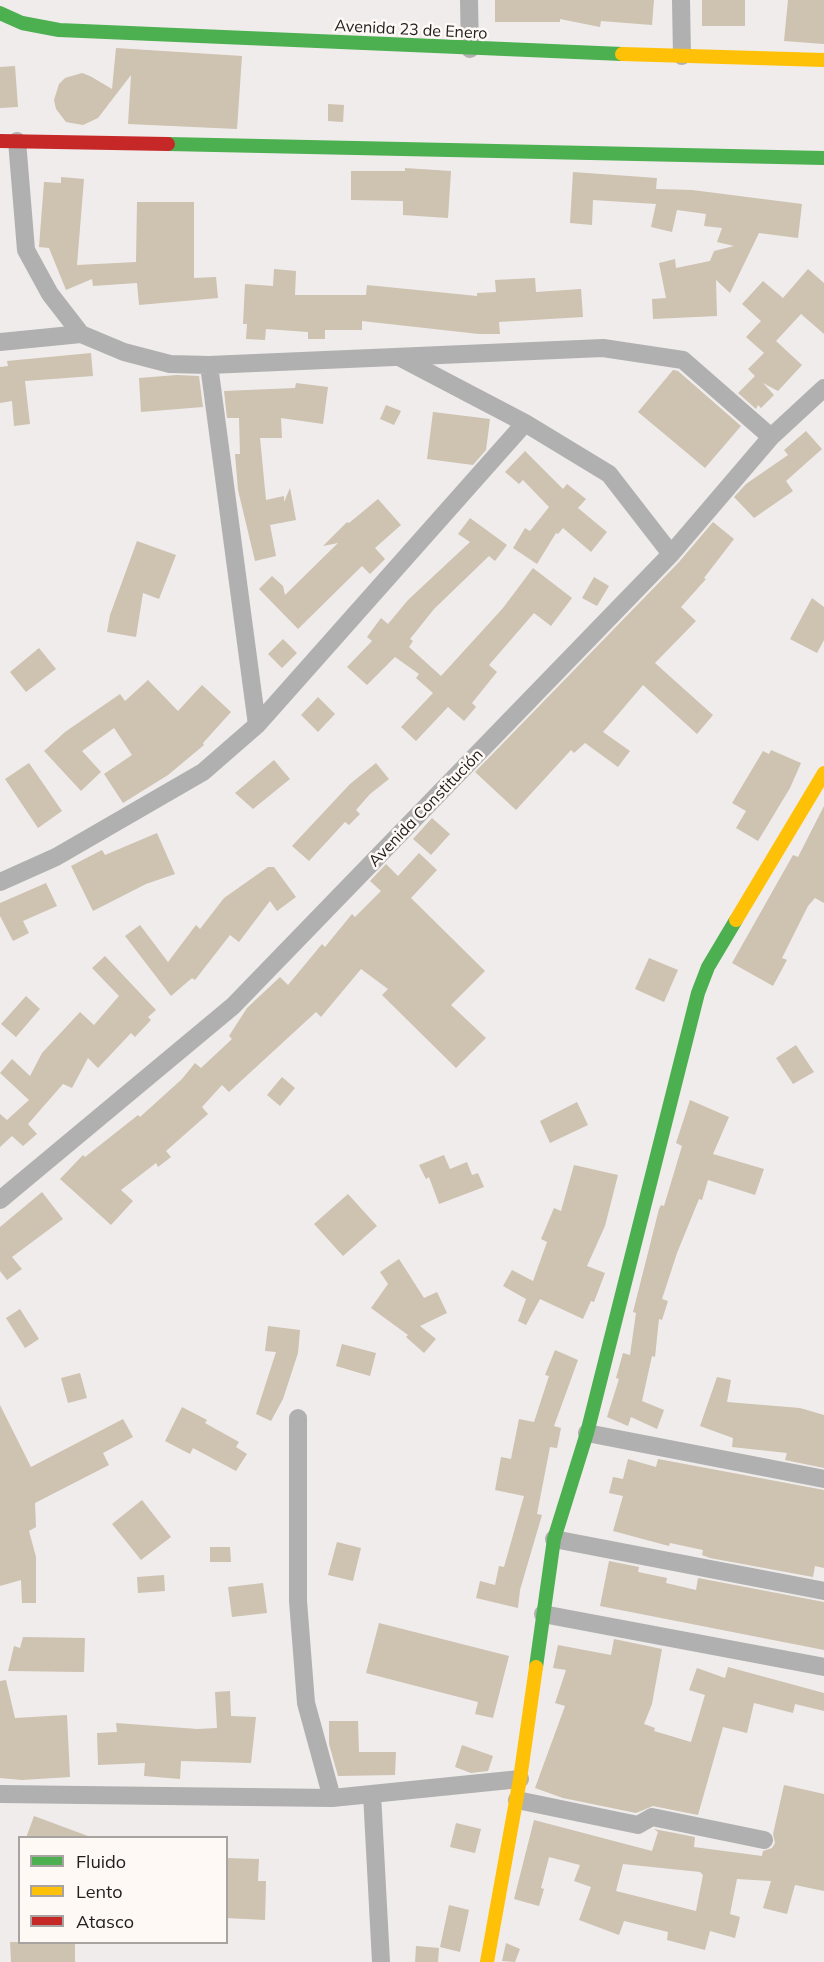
<!DOCTYPE html>
<meta charset="utf-8">
<style>
body{margin:0}
#map{position:relative;width:824px;height:1962px;overflow:hidden;background:#efeceb;font-family:Mulish,sans-serif}
canvas{display:block}
.legend{position:absolute;left:18px;top:1836px;width:210px;height:108px;box-sizing:border-box;background:#fff9f6;border:2px solid #a7a3a0;margin:0;padding:8px 10px;list-style:none;font-size:18px;color:#232120}
.legend li{display:flex;align-items:center;gap:12px;height:30px}
.legend b{width:30px;border:2px solid #a7a3a0}
</style>
<div id="map">
<canvas width="824" height="1962"></canvas>
<ul class="legend">
<li><b style="height:8px;background:#4caf50"></b>Fluido</li>
<li><b style="height:8px;background:#ffc107"></b>Lento</li>
<li><b style="height:8px;background:#c62828"></b>Atasco</li>
</ul>
</div>
<script>
const g = document.querySelector('canvas').getContext('2d');
g.lineJoin = 'round';
function fillPath(path, color) { g.fillStyle = color; g.fill(path, 'evenodd'); }
const toPath = rows => new Path2D(rows.map(r => 'M' + r).join(''));
function trace(path, color, width, dash) { g.strokeStyle = color; g.lineWidth = width; g.lineCap = dash ? 'butt' : 'round'; g.setLineDash(dash || []); g.stroke(path); }
function drawText(font, color, halo, rows, align = 'center') {
  g.font = font + ' Mulish,sans-serif'; g.lineWidth = 5; g.setLineDash([]); g.textBaseline = 'middle'; g.strokeStyle = halo; g.fillStyle = color; for (const [text, x, y, turn = 0] of rows) {
    g.save(); g.translate(x, y); g.rotate((+turn || 0) * Math.PI / 180); g.textAlign = isNaN(turn) ? turn : align; if (halo) g.strokeText(text, 0, 0); g.fillText(text, 0, 0); g.restore();
  }
}
const building = toPath([
 [495,0,654,0,652,25,601,21,600,27,560,19,560,22,495,22],
 [702,0,745,0,745,26,702,26],
 [788,0,824,0,824,44,784,41],
 [116,48,242,56,237,129,128,124,131,75,98,118,83,125,66,122,56,109,54,100,59,84,65,78,82,73,90,76,112,89],
 [15,66,18,107,0,108,0,67],
 [328,104,344,105,343,122,328,121],
 [405,168,451,171,448,218,403,215,403,201,351,200,351,171,405,171],
 [573,172,657,178,656,189,692,190,802,204,798,238,759,233,730,293,716,280,717,316,653,319,652,299,666,298,659,263,675,259,676,268,710,261,714,251,734,246,717,242,722,228,704,226,706,214,677,210,672,232,651,227,656,204,593,200,592,225,570,223],
 [61,177,84,179,77,265,136,262,137,202,194,202,194,278,216,277,218,298,139,305,137,283,93,286,92,279,66,290,49,248,39,247,44,182,61,183],
 [274,269,296,271,295,295,366,295,367,285,477,296,477,293,496,292,495,280,535,278,536,292,581,289,583,317,499,322,500,334,479,334,362,321,362,330,325,330,325,339,308,339,308,332,266,329,265,340,246,339,247,324,243,324,245,284,273,286],
 [808,269,824,283,824,334,801,314,776,341,802,365,778,391,763,383,774,395,761,408,758,405,756,409,738,393,755,376,748,369,764,353,746,337,761,321,742,304,763,281,783,298],
 [91,353,93,376,25,381,30,424,14,426,12,401,0,403,0,367,8,366,7,361],
 [673,370,678,371,741,426,705,468,638,412],
 [177,375,199,376,203,407,141,412,139,378],
 [296,383,328,387,323,424,281,418,282,438,260,438,266,500,284,496,284,502,290,488,296,520,270,525,276,556,255,561,238,490,235,454,240,454,239,418,227,418,224,391,295,388],
 [386,405,401,411,394,425,380,419],
 [433,412,490,419,486,450,473,465,427,459],
 [806,431,822,449,786,481,793,491,754,518,734,497,746,484,788,455,784,450],
 [525,451,563,489,567,484,586,499,578,508,607,532,591,552,563,528,558,534,556,533,537,564,513,548,525,528,530,531,549,507,523,480,519,484,505,472],
 [378,499,401,525,375,548,385,559,370,574,362,566,298,629,259,589,272,576,283,586,285,595,338,543,323,546,347,522,349,523],
 [470,518,507,545,495,561,489,556,434,609,410,639,413,641,409,647,441,676,503,608,533,568,572,598,551,626,534,613,489,665,497,672,472,703,476,707,464,721,448,707,416,741,401,727,433,693,416,678,419,674,395,657,367,685,347,667,372,641,367,637,381,618,388,624,408,600,470,542,458,534],
 [713,522,734,539,704,578,706,579,681,607,696,621,655,663,713,715,697,734,643,685,603,732,630,751,618,767,585,743,574,753,571,750,516,810,475,772,679,562],
 [137,541,176,555,159,599,143,593,136,637,107,632,110,615],
 [594,577,609,586,597,606,582,598],
 [812,598,824,607,824,640,817,653,790,639],
 [283,639,297,653,282,668,268,654],
 [39,648,56,669,26,692,10,672],
 [148,680,178,711,202,685,231,712,203,743,204,745,168,775,123,803,104,774,132,755,114,728,82,751,101,772,81,791,44,751,65,732,120,694,125,701],
 [318,697,335,714,318,732,301,715],
 [771,750,801,763,790,788,758,841,736,828,746,811,732,803,763,751,769,754],
 [274,760,290,779,253,809,235,793],
 [29,763,62,811,38,828,5,779],
 [376,763,389,779,370,794,356,810,360,814,349,825,345,822,309,861,292,846,350,784],
 [824,806,824,903,815,898,808,906,782,958,787,960,773,986,732,963,793,855,798,857],
 [432,818,450,834,431,855,413,839],
 [157,833,175,874,146,884,93,911,71,866,102,850,105,855],
 [419,853,437,870,411,898,485,971,451,1005,486,1038,456,1068,382,995,388,989,361,969,321,1017,316,1012,229,1092,222,1085,202,1107,208,1114,166,1151,171,1157,158,1167,156,1163,121,1190,133,1201,111,1225,60,1179,83,1155,85,1157,138,1115,140,1117,182,1079,195,1063,201,1068,232,1039,229,1036,247,1008,280,977,288,985,322,944,325,947,352,914,355,917,381,891,370,881,386,864,398,876],
 [268,867,274,867,296,897,277,911,270,901,239,942,230,935,195,980,192,978,171,996,125,936,140,925,168,962,196,925,200,929,224,898],
 [46,883,57,906,23,921,29,933,13,941,0,916,0,903],
 [105,956,156,1010,148,1017,151,1020,135,1037,131,1033,98,1068,88,1058,72,1088,63,1084,28,1124,37,1134,23,1146,12,1136,0,1147,0,1114,7,1120,29,1100,0,1073,12,1059,30,1076,42,1053,80,1012,94,1025,119,996,92,968],
 [649,958,678,970,664,1002,635,989],
 [26,996,40,1009,16,1037,1,1024],
 [796,1045,814,1072,793,1084,776,1058],
 [282,1077,295,1088,280,1106,267,1095],
 [690,1100,729,1117,713,1154,764,1169,755,1195,708,1180,702,1200,699,1199,677,1253,662,1299,668,1301,662,1320,659,1319,655,1357,652,1356,642,1401,664,1410,657,1429,631,1417,628,1426,607,1417,619,1379,616,1378,623,1353,630,1355,636,1313,633,1312,659,1209,661,1205,664,1206,682,1146,676,1143],
 [577,1102,588,1125,550,1143,540,1121],
 [444,1155,450,1169,467,1162,472,1175,478,1173,484,1187,439,1204,429,1177,426,1179,419,1165],
 [574,1165,618,1175,605,1226,587,1266,605,1273,594,1302,591,1301,583,1319,540,1299,526,1325,518,1321,526,1299,503,1286,512,1270,533,1281,547,1242,541,1239,554,1208,561,1211],
 [42,1192,63,1219,12,1257,22,1269,7,1280,0,1271,0,1227],
 [348,1194,377,1226,343,1256,314,1224],
 [399,1259,424,1298,437,1292,447,1313,420,1326,436,1339,424,1353,406,1337,408,1335,371,1308,388,1284,380,1272],
 [20,1309,39,1339,25,1348,6,1318],
 [268,1326,300,1330,298,1353,283,1399,271,1421,256,1414,276,1352,265,1351],
 [342,1344,376,1353,370,1376,336,1366],
 [555,1350,578,1360,554,1426,561,1428,557,1448,550,1447,537,1514,542,1515,520,1590,518,1608,476,1598,480,1581,495,1585,499,1566,504,1567,524,1496,495,1490,501,1457,511,1459,519,1419,534,1422,549,1376,545,1375],
 [80,1373,87,1398,68,1403,61,1378],
 [717,1377,731,1380,727,1402,800,1408,824,1415,824,1468,785,1460,787,1453,732,1447,733,1438,700,1426],
 [0,1405,31,1467,123,1419,133,1437,103,1453,109,1465,35,1503,36,1527,29,1531,36,1557,36,1603,22,1603,21,1580,0,1586],
 [182,1407,207,1420,205,1423,239,1442,236,1447,247,1454,236,1471,193,1448,190,1454,165,1441],
 [628,1459,656,1467,658,1459,824,1490,824,1568,815,1566,813,1577,710,1558,702,1555,703,1550,670,1543,669,1546,613,1531,623,1496,609,1493,613,1477,623,1479],
 [142,1500,171,1537,141,1560,112,1524],
 [337,1542,361,1548,353,1581,328,1575],
 [210,1547,230,1547,231,1562,210,1562],
 [609,1561,639,1567,638,1572,667,1578,666,1583,696,1590,698,1578,824,1602,824,1650,600,1606],
 [164,1575,165,1591,138,1593,137,1577],
 [263,1583,267,1613,232,1617,228,1587],
 [379,1623,509,1656,493,1718,475,1714,478,1702,366,1673],
 [23,1637,85,1638,84,1672,8,1671,14,1646,20,1648],
 [614,1639,662,1649,652,1704,644,1724,655,1728,654,1731,691,1742,705,1695,689,1690,697,1668,725,1678,728,1667,824,1693,824,1711,795,1704,793,1713,754,1703,747,1733,723,1727,698,1815,653,1806,636,1813,563,1798,535,1788,565,1706,555,1703,566,1670,553,1668,558,1645,611,1655],
 [6,1680,15,1718,67,1715,70,1777,22,1780,0,1778,0,1681],
 [230,1691,231,1716,256,1717,251,1763,181,1761,180,1779,144,1776,145,1763,98,1765,97,1733,117,1732,116,1723,197,1729,217,1728,215,1692],
 [329,1721,358,1721,359,1752,396,1752,395,1775,338,1776,329,1744],
 [462,1745,493,1756,488,1771,471,1773,455,1767],
 [784,1785,824,1794,824,1891,795,1885,787,1914,763,1908,771,1881,737,1879,730,1914,740,1917,735,1938,710,1931,705,1950,667,1940,668,1932,624,1921,619,1935,579,1920,591,1887,574,1881,580,1865,549,1857,541,1888,544,1889,539,1906,514,1899,534,1820,652,1851,658,1832,654,1829,695,1837,694,1847,762,1856,763,1851,772,1848,775,1843,773,1834],
 [623,1864,700,1872,703,1875,696,1911,616,1891],
 [34,1816,88,1836,88,1838,26,1838],
 [456,1823,481,1829,475,1853,450,1847],
 [226,1858,259,1859,258,1881,266,1881,265,1920,226,1918],
 [449,1905,469,1910,460,1952,440,1947],
 [10,1942,75,1942,75,1962,11,1962],
 [506,1943,520,1949,515,1962,502,1961],
 [416,1946,439,1948,438,1962,415,1962]
]);
const street = toPath([
 [469,0,470,49],
 [681,0,682,56],
 [17,141,26,250,50,294,81,334,124,352,170,364,209,365,603,348,683,360,771,437],
 [0,342,81,334],
 [401,358,525,423,609,474,671,554],
 [209,365,257,725],
 [0,882,56,857,203,772,257,725,525,423],
 [0,1200,233,1006,671,554,771,437,824,388],
 [298,1418,298,1601,306,1703,332,1798],
 [587,1433,824,1479],
 [554,1539,824,1591],
 [543,1614,824,1667],
 [0,1794,332,1798,520,1779],
 [372,1794,381,1962],
 [517,1800,638,1825,652,1817,764,1840]
]);
const fast = toPath([
 [0,13,22,23,59,30,622,54],
 [168,144,824,158],
 [536,1667,554,1539,587,1433,698,993,708,967,736,920]
]);
const slow = toPath([
 [622,54,824,60],
 [736,920,824,773],
 [487,1962,520,1779,536,1667]
]);
const jam = toPath([
 [0,141,168,144]
]);
const streetNames = [
 ["Avenida 23 de Enero",411,30,3],
 ["Avenida Constitución",426,808,-46]
];
fillPath(building, '#cec2b0');
trace(street, '#b0b0b0', 18);
trace(fast, '#4caf50', 14);
trace(slow, '#ffc107', 14);
trace(jam, '#c62828', 14);
drawText('16px', '#232120', '#fff9f6', streetNames);
</script>
